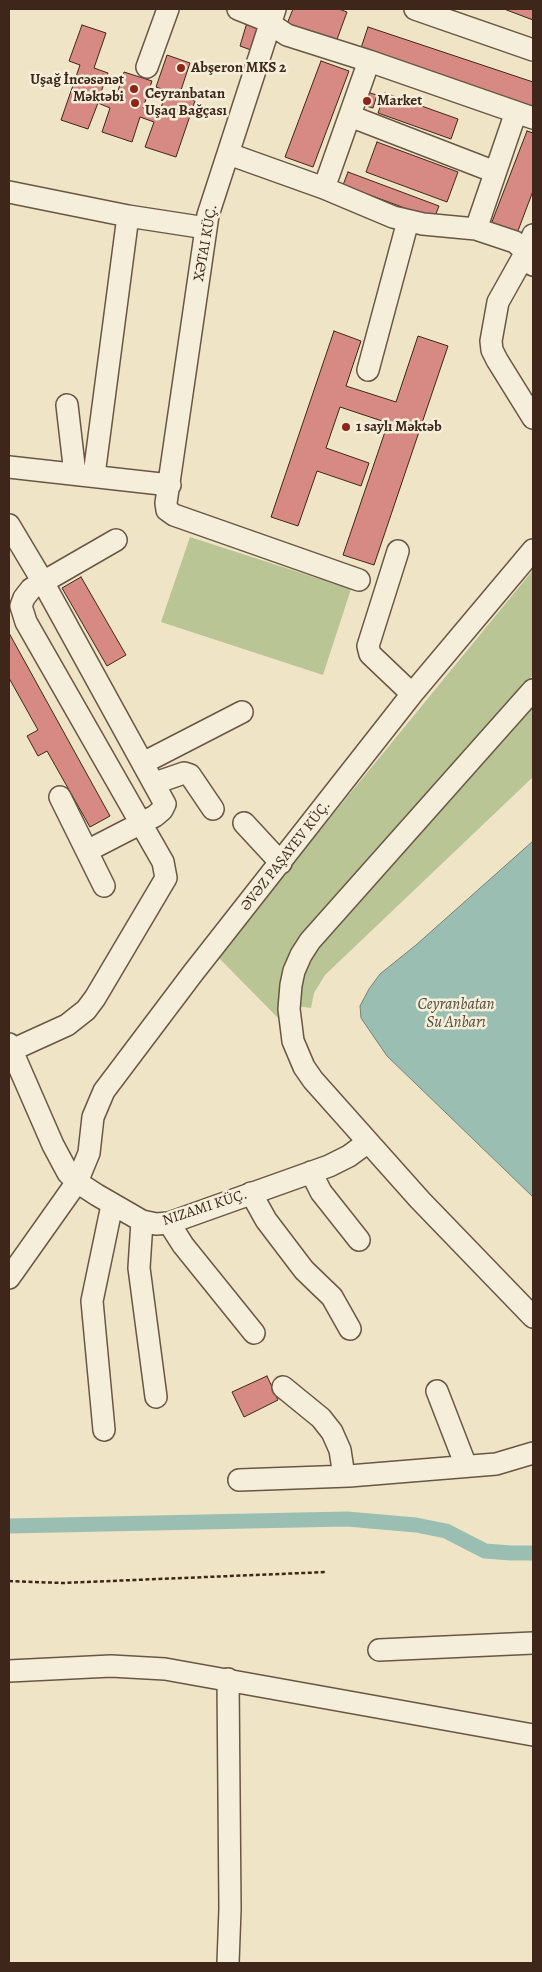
<!DOCTYPE html>
<meta charset="utf-8">
<style>
body{margin:0}
#map{position:relative;width:542px;height:1972px;overflow:hidden;background:#efe5c6;font-family:Alegreya,serif}
canvas{display:block}
.frame{position:absolute;inset:0;border:10px solid #3e261a;pointer-events:none}
</style>
<div id="map">
<canvas width="542" height="1972"></canvas>
<div class="frame"></div>
</div>
<script>
const g = document.querySelector('canvas').getContext('2d');
g.lineJoin = 'round';
function fillPath(path, color) { g.fillStyle = color; g.fill(path, 'evenodd'); }
const toPath = rows => new Path2D(rows.map(r => 'M' + r).join(''));
function trace(path, color, width, dash) { g.strokeStyle = color; g.lineWidth = width; g.lineCap = dash ? 'butt' : 'round'; g.setLineDash(dash || []); g.stroke(path); }
function drawText(font, color, halo, rows, align = 'center') {
  g.font = font + ' Alegreya,serif'; g.lineWidth = 5; g.setLineDash([]); g.textBaseline = 'middle'; g.strokeStyle = halo; g.fillStyle = color; for (const [text, x, y, turn = 0] of rows) {
    g.save(); g.translate(x, y); g.rotate((+turn || 0) * Math.PI / 180); g.textAlign = isNaN(turn) ? turn : align; if (halo) g.strokeText(text, 0, 0); g.fillText(text, 0, 0); g.restore();
  }
}
const green = toPath([
 [190,537,351,589,323,675,161,622],
 [533,570,533,675,396,829,281,989,279,1019,217,956],
 [533,703,533,777,325,975,314,993,311,1008,297,1006,307,965,316,946]
]);
const water = toPath([
 [533,841,533,1197,387,1056,361,1018,360,1006,369,989,380,974,416,945,533,841]
]);
const canal = toPath([
 [9,1526,347,1519,416,1525,446,1531,485,1551,511,1553,533,1553]
]);
const building = toPath([
 [293,9,339,9,347,12,336,42,287,24,293,9],
 [504,9,533,9,533,20,504,9],
 [248,19,261,24,251,50,240,46,248,19],
 [82,25,106,33,94,68,108,73,101,92,116,97,124,72,152,81,143,108,159,113,167,91,156,87,167,55,190,63,179,96,195,101,176,157,145,147,154,122,140,117,132,142,102,132,110,108,98,103,88,129,61,120,80,65,69,61,82,25],
 [368,27,533,82,533,109,359,54,368,27],
 [321,61,349,71,313,167,285,157,321,61],
 [363,91,377,95,373,108,359,104,363,91],
 [385,93,458,119,451,139,378,113,385,93],
 [527,131,533,133,533,191,516,236,490,227,527,131],
 [377,142,458,172,447,202,366,172,377,142],
 [348,172,439,206,434,219,343,185,348,172],
 [334,331,361,341,346,386,396,402,418,336,448,346,374,565,343,555,388,423,340,407,326,448,369,463,361,486,317,471,298,526,271,517,334,331],
 [81,577,126,655,107,666,62,588,81,577],
 [9,633,110,816,90,827,47,751,38,756,27,736,38,730,9,678,9,633],
 [267,1376,278,1400,244,1417,232,1392,267,1376]
]);
const path = toPath([
 [9,1581,62,1583,327,1572]
]);
const minor = toPath([
 [238,9,263,19,287,35,369,61,533,118],
 [275,9,208,215,166,503,167,510,174,515,359,580],
 [415,9,533,50],
 [147,67,168,9],
 [350,116,495,172],
 [229,154,324,188,393,217,423,224,476,229,515,242,526,252,533,265],
 [324,188,369,61],
 [9,192,128,216,206,228],
 [476,229,516,112],
 [533,235,526,252,498,302,491,341,492,350,497,360,533,418],
 [368,370,408,221],
 [67,405,75,474],
 [9,467,170,485],
 [94,475,128,216],
 [9,525,43,582,165,804,162,810,155,816,87,851],
 [398,551,368,646,370,654,412,694],
 [533,690,310,941,301,955,294,971,291,985,289,1009,293,1041,304,1067,313,1080,420,1200,533,1317],
 [143,763,242,712],
 [155,783,184,773,190,775,213,809],
 [60,797,104,886],
 [244,823,281,863],
 [9,1044,53,1145,68,1173,77,1182,97,1195,142,1221,156,1224,169,1223,329,1166,349,1156,368,1142],
 [12,1050,67,1025,86,1010,95,998,166,878,163,862,26,622,21,606,24,598,31,589,116,540],
 [311,1172,321,1192,359,1240],
 [251,1193,266,1220,304,1270,332,1297,350,1329],
 [142,1221,139,1268,156,1397],
 [169,1223,183,1245,254,1333],
 [9,1278,77,1182,89,1153,93,1117,104,1091,193,973,412,694,533,550],
 [283,1387,321,1418,332,1432,340,1450,344,1476],
 [437,1391,466,1466],
 [104,1430,92,1301,112,1205],
 [239,1480,349,1476,496,1464,533,1453],
 [379,1650,533,1643],
 [9,1671,111,1666,165,1669,533,1735],
 [228,1679,230,1909,228,1963]
]);
const markers = [
 [181,68,5,"#8f2418"],
 [134,89,5,"#8f2418"],
 [367,101,5,"#8f2418"],
 [135,103,5,"#8f2418"],
 [346,427,5,"#8f2418"]
];
const poiNames = [
 ["Abşeron MKS 2",191,68],
 ["Uşağ İncəsənət",124,80,"right"],
 ["Məktəbi",124,97,"right"],
 ["Ceyranbatan",145,94],
 ["Uşaq Bağçası",145,111],
 ["Market",377,101],
 ["1 saylı Məktəb",356,427]
];
const streetNames = [
 ["XƏTAI KÜÇ.",206,243,-80],
 ["ƏVƏZ PAŞAYEV KÜÇ.",286,856,-52],
 ["NIZAMI KÜÇ.",205,1208,-18]
];
const waterNames = [
 ["Ceyranbatan",456,1005],
 ["Su Anbarı",456,1023]
];
fillPath(green, '#b9c595');
fillPath(water, '#9abfb2');
trace(water, '#758275', 1);
trace(canal, '#9abfb2', 15);
fillPath(building, '#d78a84');
trace(building, '#3e261a', 1);
trace(minor, '#6a5645', 24);
trace(path, '#3e261a', 2.5, [4, 2.5]);
trace(minor, '#f5eeda', 21);
for (const [x, y, r, color] of markers) { const dot = new Path2D(); dot.arc(x, y, r, 0, 2 * Math.PI); g.fillStyle = color; g.fill(dot); trace(dot, '#f5eeda', 2); }
drawText('bold 15px', '#3e261a', '#f5eeda', poiNames, 'left');
drawText('15px', '#3e261a', '#f5eeda', streetNames);
drawText('italic 16px', '#554c40', '#f5eeda', waterNames);
</script>
